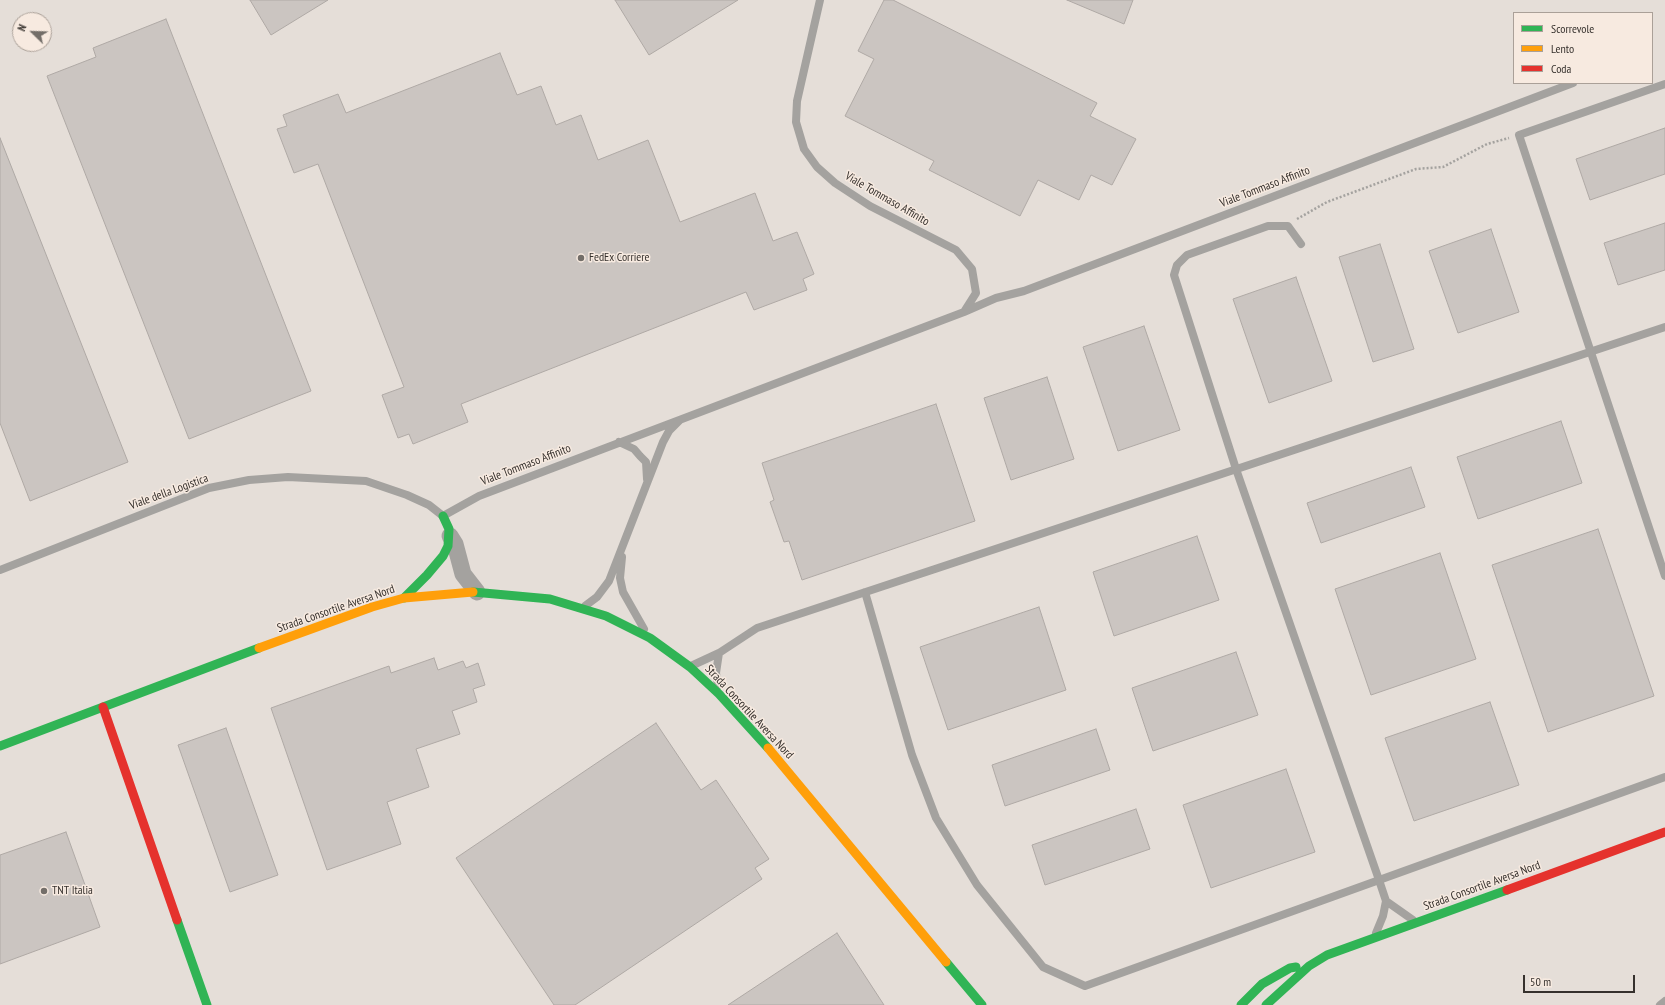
<!DOCTYPE html>
<style>
body{margin:0}
#map{position:relative;width:1665px;height:1005px;overflow:hidden;background:#e5ded8;font-family:"PT Sans Narrow",sans-serif}
canvas{display:block}
.legend{position:absolute;left:1513px;top:12px;width:140px;height:72px;box-sizing:border-box;background:#f7eae0;border:1px solid #aaa098;margin:0;padding:5px 7px;list-style:none;font-size:12px;color:#36312d}
.legend li{display:flex;align-items:center;gap:8px;height:20px}
.legend b{width:20px;border:1px solid #aaa098}
.north{position:absolute;left:12px;top:12px;width:40px;height:40px;box-sizing:border-box;background:#f7eae0;border:1px solid #aaa098;border-radius:50%;rotate:293deg;font-size:11px;font-weight:700;line-height:16px;text-align:center;color:#36312d}
.north::after{content:'';display:block;margin:auto;width:14px;height:18px;background:#736e69;clip-path:polygon(50% 0,100% 100%,50% 72%,0 100%)}
.scale{position:absolute;left:1523px;top:975px;width:112px;height:18px;box-sizing:border-box;border:2px solid #36312d;border-top:0;padding-left:5px;font-size:12px;line-height:14px;white-space:nowrap;color:#36312d;-webkit-text-stroke:3px #f7eae0;paint-order:stroke}
</style>
<div id="map">
<canvas width="1665" height="1005"></canvas>
<ul class="legend">
<li><b style="height:5px;background:#30b455"></b>Scorrevole</li>
<li><b style="height:5px;background:#ff9f0a"></b>Lento</li>
<li><b style="height:5px;background:#e5322d"></b>Coda</li>
</ul>
<div class="north">N</div>
<div class="scale">50 m</div>
</div>
<script>
const g = document.querySelector('canvas').getContext('2d');
g.lineJoin = 'round';
function fillPath(path, color) { g.fillStyle = color; g.fill(path, 'evenodd'); }
const toPath = rows => new Path2D(rows.map(r => 'M' + r).join(''));
function trace(path, color, width, dash) { g.strokeStyle = color; g.lineWidth = width; g.lineCap = dash ? 'butt' : 'round'; g.setLineDash(dash || []); g.stroke(path); }
function drawText(font, color, halo, rows, align = 'center') {
  g.font = font + ' "PT Sans Narrow",sans-serif'; g.lineWidth = 3; g.setLineDash([]); g.textBaseline = 'middle'; g.strokeStyle = halo; g.fillStyle = color; for (const [text, x, y, turn = 0] of rows) {
    g.save(); g.translate(x, y); g.rotate((+turn || 0) * Math.PI / 180); g.textAlign = isNaN(turn) ? turn : align; if (halo) g.strokeText(text, 0, 0); g.fillText(text, 0, 0); g.restore();
  }
}
const building = toPath([
 [250,0,328,0,271,35,250,0],
 [615,0,738,0,649,55,615,0],
 [884,0,893,0,1097,103,1090,116,1136,139,1112,185,1091,175,1079,200,1038,180,1020,216,929,170,934,161,845,116,874,59,858,51,884,0],
 [1067,0,1133,0,1124,24,1067,0],
 [166,19,311,391,189,439,47,76,96,57,93,48,166,19],
 [500,53,517,95,541,86,556,125,581,115,598,160,648,140,680,222,755,193,773,241,797,232,814,274,803,279,807,290,754,310,746,292,461,404,468,422,413,444,409,434,398,438,382,395,404,387,318,164,294,173,277,129,287,126,283,115,338,94,346,113,500,53],
 [1665,128,1665,174,1590,200,1576,159,1665,128],
 [0,138,128,462,30,501,0,423,0,138],
 [1665,223,1665,270,1618,285,1604,243,1665,223],
 [1491,229,1519,312,1458,333,1429,251,1491,229],
 [1380,244,1414,349,1373,362,1339,257,1380,244],
 [1296,277,1332,381,1269,403,1233,299,1296,277],
 [1144,326,1180,430,1118,451,1083,347,1144,326],
 [1047,377,1074,459,1011,480,984,398,1047,377],
 [936,404,975,521,802,580,789,541,784,542,770,502,774,500,762,463,936,404],
 [1561,421,1582,483,1478,519,1457,457,1561,421],
 [1411,467,1425,507,1321,543,1307,503,1411,467],
 [1598,529,1654,696,1548,732,1492,565,1598,529],
 [1197,536,1219,600,1114,636,1093,572,1197,536],
 [1440,553,1476,659,1371,695,1335,589,1440,553],
 [1039,607,1066,690,948,730,920,647,1039,607],
 [1236,652,1258,715,1153,751,1132,688,1236,652],
 [434,658,438,670,463,661,466,668,478,663,485,685,473,689,477,702,452,711,460,734,416,749,429,787,387,802,401,844,327,870,271,708,389,666,391,673,434,658],
 [1490,702,1519,785,1414,821,1385,738,1490,702],
 [656,723,701,790,716,780,769,859,755,868,762,879,575,1005,554,1005,456,858,656,723],
 [226,728,278,875,230,892,178,745,226,728],
 [1096,729,1110,770,1005,806,992,765,1096,729],
 [1286,769,1315,852,1211,888,1183,805,1286,769],
 [1136,809,1150,849,1045,885,1032,845,1136,809],
 [66,832,100,927,0,964,0,855,66,832],
 [837,933,884,1005,728,1005,837,933]
]);
const path = toPath([
 [1297,219,1327,202,1416,169,1443,167,1487,144,1509,138]
]);
const lane = toPath([
 [1665,84,1519,135,1665,576],
 [1301,244,1288,226,1268,226,1187,255,1177,265,1174,275,1236,469,1379,880,1386,901,1383,916,1376,933],
 [964,312,996,298,1024,291,1573,83],
 [619,442,634,449,640,456,646,462,647,479],
 [622,557,620,578,623,592,644,629],
 [0,570,209,488,249,480,288,477,366,481,407,495,429,505,443,516,479,496,964,312,976,293,972,269,956,250,870,206,835,183,817,167,804,149,796,122,797,101,820,0],
 [865,592,912,755,936,818,977,885,1043,967,1085,986,1665,777],
 [585,606,597,597,609,581,663,442,669,431,680,420],
 [691,666,719,653,757,628,1665,327],
 [718,686,716,673,719,653],
 [1386,901,1413,920],
 [1660,1005,1665,1001]
]);
const street = toPath([
 [450,536,455,544,463,574,477,592]
]);
const fast = toPath([
 [473,592,550,599,606,616,650,638,690,667,719,694,768,748],
 [404,598,427,575,443,556,448,546,449,529,443,516],
 [0,746,259,648],
 [177,920,207,1005],
 [946,962,982,1005],
 [1241,1005,1262,984,1290,968,1296,967],
 [1266,1005,1309,966,1327,955,1507,890]
]);
const slow = toPath([
 [259,648,372,607,404,598,473,592],
 [768,748,946,962]
]);
const jam = toPath([
 [103,707,177,920],
 [1507,890,1665,832]
]);
const markers = [
 [581,258,4,"#736e69"],
 [44,891,4,"#736e69"]
];
const streetNames = [
 ["Viale Tommaso Affinito",1265,187,-21],
 ["Viale Tommaso Affinito",887,199,30],
 ["Viale Tommaso Affinito",526,465,-21],
 ["Viale della Logistica",169,492,-20],
 ["Strada Consortile Aversa Nord",336,609,-19],
 ["Strada Consortile Aversa Nord",749,712,47],
 ["Strada Consortile Aversa Nord",1482,886,-20]
];
const poiNames = [
 ["FedEx Corriere",589,258],
 ["TNT Italia",52,891]
];
fillPath(building, '#cbc5c1');
trace(building, '#afa9a5', 1);
trace(path, '#a4a29f', 2.5, [2, 2]);
trace(lane, '#a4a29f', 8);
trace(street, '#a4a29f', 17);
trace(fast, '#30b455', 9);
trace(slow, '#ff9f0a', 9);
trace(jam, '#e5322d', 9);
for (const [x, y, r, color] of markers) { const dot = new Path2D(); dot.arc(x, y, r, 0, 2 * Math.PI); g.fillStyle = color; g.fill(dot); trace(dot, '#f7eae0', 1.5); }
drawText('12px', '#36312d', '#f7eae0', streetNames);
drawText('12px', '#36312d', '#f7eae0', poiNames, 'left');
</script>
